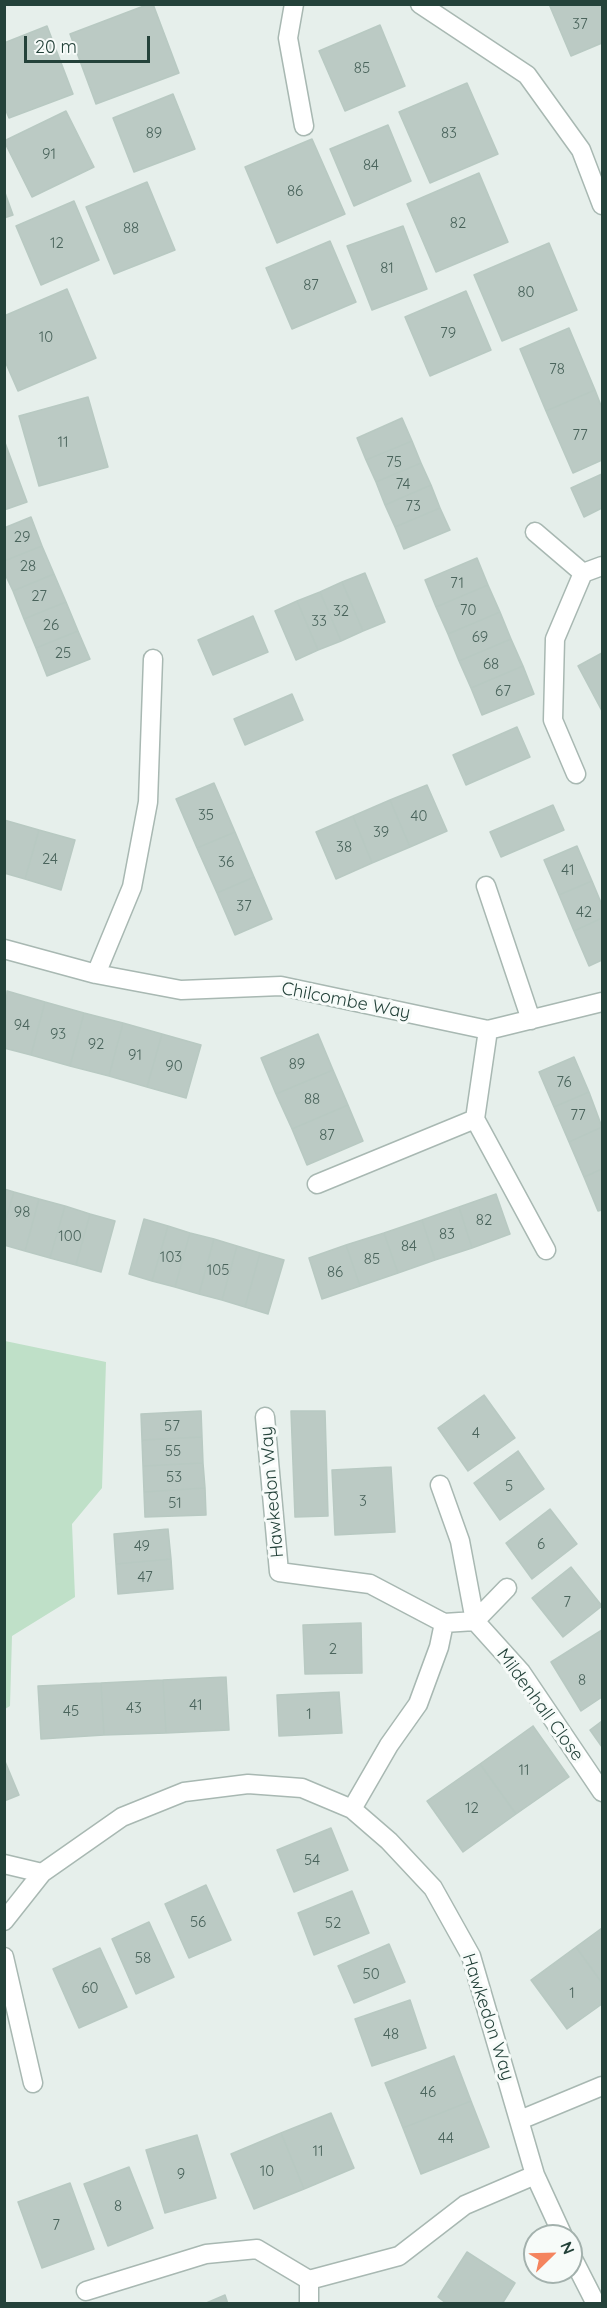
<!DOCTYPE html>
<style>
body{margin:0}
#map{position:relative;width:607px;height:2308px;overflow:hidden;background:#e6efeb;font-family:Quicksand,sans-serif}
canvas{display:block}
.frame{position:absolute;inset:0;border:6px solid #24423a;pointer-events:none}
.north{position:absolute;left:523px;top:2224px;width:60px;height:60px;box-sizing:border-box;background:#f7fbf9;border:2px solid #a3b1ad;border-radius:50%;rotate:67deg;font-size:16px;font-weight:700;line-height:24px;text-align:center;color:#24423a}
.north::after{content:'';display:block;margin:auto;width:21px;height:27px;background:#f4845f;clip-path:polygon(50% 0,100% 100%,50% 72%,0 100%)}
.scale{position:absolute;left:24px;top:36px;width:126px;height:27px;box-sizing:border-box;border:3px solid #24423a;border-top:0;padding-left:8px;font-size:18px;line-height:21px;white-space:nowrap;color:#24423a;-webkit-text-stroke:4px #f7fbf9;paint-order:stroke}
</style>
<div id="map">
<canvas width="607" height="2308"></canvas>
<div class="frame"></div>
<div class="north">N</div>
<div class="scale">20 m</div>
</div>
<script>
const g = document.querySelector('canvas').getContext('2d');
g.lineJoin = 'round';
function fillPath(path, color) { g.fillStyle = color; g.fill(path, 'evenodd'); }
const toPath = rows => new Path2D(rows.map(r => 'M' + r).join(''));
function trace(path, color, width, dash) { g.strokeStyle = color; g.lineWidth = width; g.lineCap = dash ? 'butt' : 'round'; g.setLineDash(dash || []); g.stroke(path); }
function drawText(font, color, halo, rows, align = 'center') {
  g.font = font + ' Quicksand,sans-serif'; g.lineWidth = 6; g.setLineDash([]); g.textBaseline = 'middle'; g.strokeStyle = halo; g.fillStyle = color; for (const [text, x, y, turn = 0] of rows) {
    g.save(); g.translate(x, y); g.rotate((+turn || 0) * Math.PI / 180); g.textAlign = isNaN(turn) ? turn : align; if (halo) g.strokeText(text, 0, 0); g.fillText(text, 0, 0); g.restore();
  }
}
const green = toPath([
 [5,1341,106,1362,102,1488,72,1524,75,1597,12,1636,10,1706,5,1709]
]);
const building = toPath([
 [149,4,153,4,179,73,96,104,70,34,149,4],
 [549,4,602,4,602,43,571,56,549,4],
 [380,25,405,86,345,111,319,51,380,25],
 [47,26,73,94,9,118,4,106,4,43,47,26],
 [467,83,498,154,430,183,399,112,467,83],
 [173,94,195,149,134,172,113,118,173,94],
 [66,111,94,167,32,197,4,141,66,111],
 [388,125,411,181,354,206,330,149,388,125],
 [312,139,345,214,277,243,245,167,312,139],
 [479,173,508,242,436,272,407,204,479,173],
 [147,182,175,250,114,274,86,207,147,182],
 [4,190,13,215,4,218,4,190],
 [74,201,99,260,41,285,16,226,74,201],
 [403,226,427,289,372,310,347,246,403,226],
 [330,241,356,302,292,329,266,268,330,241],
 [549,243,577,310,502,341,474,275,549,243],
 [67,289,96,358,18,391,4,359,4,316,67,289],
 [466,291,491,350,430,376,405,317,466,291],
 [569,328,595,390,546,411,520,349,569,328],
 [595,390,602,408,602,460,573,473,546,411,595,390],
 [88,397,108,467,39,486,19,416,88,397],
 [402,418,412,441,366,460,357,438,402,418],
 [4,440,27,502,4,510,4,440],
 [412,441,421,463,376,482,366,460,412,441],
 [421,463,431,485,385,505,376,482,421,463],
 [602,474,602,508,584,517,571,488,602,474],
 [431,485,440,508,395,527,385,505,431,485],
 [440,508,450,530,404,549,395,527,440,508],
 [31,517,42,546,4,561,4,528,31,517],
 [42,546,54,574,13,591,4,572,4,561,42,546],
 [477,558,488,585,436,607,425,580,477,558],
 [365,573,385,622,363,631,342,582,365,573],
 [54,574,66,602,24,619,13,591,54,574],
 [342,582,363,631,341,641,320,592,342,582],
 [488,585,500,612,448,634,436,607,488,585],
 [320,592,341,641,318,650,297,601,320,592],
 [297,601,318,650,296,660,275,611,297,601],
 [66,602,78,631,36,648,24,619,66,602],
 [500,612,511,639,459,661,448,634,500,612],
 [253,616,268,652,213,675,198,640,253,616],
 [78,631,90,659,47,676,36,648,78,631],
 [511,639,523,666,471,688,459,661,511,639],
 [602,653,602,711,578,666,602,653],
 [523,666,534,694,482,715,471,688,523,666],
 [292,694,303,720,245,745,234,719,292,694],
 [517,727,530,757,466,785,453,755,517,727],
 [214,783,235,832,197,848,176,799,214,783],
 [427,785,447,831,410,847,390,800,427,785],
 [390,800,410,847,372,863,353,816,390,800],
 [553,805,564,830,501,857,490,832,553,805],
 [353,816,372,863,336,879,316,832,353,816],
 [4,820,39,830,25,879,4,873,4,820],
 [39,830,75,840,61,890,25,879,39,830],
 [235,832,254,877,217,893,197,848,235,832],
 [577,846,592,881,559,895,544,860,577,846],
 [254,877,272,919,235,935,217,893,254,877],
 [592,881,602,905,602,918,574,931,559,895,592,881],
 [602,918,602,960,589,966,574,931,602,918],
 [7,991,45,1002,31,1055,4,1048,7,991],
 [45,1002,84,1013,70,1066,31,1055,45,1002],
 [84,1013,123,1023,109,1076,70,1066,84,1013],
 [123,1023,162,1034,147,1087,109,1076,123,1023],
 [162,1034,201,1045,186,1098,147,1087,162,1034],
 [318,1034,333,1070,276,1094,261,1058,318,1034],
 [574,1057,589,1092,554,1107,539,1072,574,1057],
 [333,1070,348,1105,292,1129,276,1094,333,1070],
 [589,1092,602,1127,569,1142,554,1107,589,1092],
 [348,1105,363,1141,307,1165,292,1129,348,1105],
 [602,1127,602,1169,584,1177,569,1142,602,1127],
 [602,1169,602,1210,598,1211,584,1177,602,1169],
 [4,1189,14,1192,4,1225,4,1189],
 [14,1192,39,1199,25,1251,4,1245,4,1225,14,1192],
 [496,1194,510,1234,472,1248,459,1207,496,1194],
 [39,1199,65,1206,50,1258,25,1251,39,1199],
 [65,1206,90,1214,76,1265,50,1258,65,1206],
 [459,1207,472,1248,435,1260,422,1220,459,1207],
 [90,1214,115,1221,101,1272,76,1265,90,1214],
 [144,1219,168,1226,152,1281,129,1274,144,1219],
 [422,1220,435,1260,398,1273,384,1233,422,1220],
 [168,1226,190,1233,175,1287,152,1281,168,1226],
 [190,1233,214,1239,199,1294,175,1287,190,1233],
 [384,1233,398,1273,360,1286,346,1245,384,1233],
 [214,1239,237,1246,222,1300,199,1294,214,1239],
 [346,1245,360,1286,322,1299,309,1258,346,1245],
 [237,1246,260,1253,245,1307,222,1300,237,1246],
 [260,1253,284,1260,268,1314,245,1307,260,1253],
 [484,1395,515,1438,468,1471,438,1428,484,1395],
 [201,1411,202,1437,142,1440,141,1414,201,1411],
 [291,1411,325,1411,328,1516,295,1517,291,1411],
 [202,1437,203,1463,143,1466,142,1440,202,1437],
 [518,1451,544,1489,500,1520,474,1483,518,1451],
 [203,1463,205,1488,144,1492,143,1466,203,1463],
 [391,1467,395,1532,335,1535,332,1470,391,1467],
 [205,1488,206,1515,145,1517,144,1492,205,1488],
 [550,1509,577,1544,532,1579,506,1543,550,1509],
 [168,1529,171,1559,116,1564,114,1534,168,1529],
 [171,1559,173,1589,118,1594,116,1564,171,1559],
 [571,1567,602,1606,563,1637,532,1598,571,1567],
 [361,1623,362,1673,305,1674,303,1625,361,1623],
 [602,1630,602,1697,581,1711,551,1662,602,1630],
 [226,1677,229,1730,166,1733,163,1680,226,1677],
 [163,1680,166,1733,104,1735,101,1683,163,1680],
 [101,1683,104,1735,41,1739,38,1686,101,1683],
 [339,1692,342,1733,279,1736,277,1695,339,1692],
 [602,1721,602,1747,590,1730,602,1721],
 [533,1726,569,1777,516,1814,480,1764,533,1726],
 [4,1759,19,1795,4,1801,4,1759],
 [480,1764,516,1814,463,1852,427,1801,480,1764],
 [331,1828,348,1870,294,1892,277,1850,331,1828],
 [206,1885,231,1940,189,1958,165,1904,206,1885],
 [352,1891,369,1933,314,1955,298,1913,352,1891],
 [149,1922,174,1977,136,1994,112,1939,149,1922],
 [602,1928,602,1983,576,1947,602,1928],
 [389,1944,405,1982,354,2003,338,1966,389,1944],
 [576,1947,602,1983,602,2004,567,2029,531,1980,576,1947],
 [100,1948,127,2007,79,2028,53,1969,100,1948],
 [410,2000,426,2048,372,2066,355,2019,410,2000],
 [454,2056,471,2101,403,2128,385,2083,454,2056],
 [471,2101,489,2147,421,2174,403,2128,471,2101],
 [331,2113,354,2168,304,2189,281,2133,331,2113],
 [281,2133,304,2189,254,2209,231,2154,281,2133],
 [197,2135,216,2198,165,2213,146,2150,197,2135],
 [129,2167,153,2228,108,2246,84,2184,129,2167],
 [70,2183,94,2249,42,2268,18,2202,70,2183],
 [467,2252,515,2283,502,2304,447,2304,438,2297,467,2252],
 [225,2295,228,2304,204,2304,225,2295]
]);
const minor = toPath([
 [294,4,288,38,304,126],
 [420,4,527,75,581,150,602,205],
 [535,532,583,573],
 [576,774,553,720,555,639,583,573,602,566],
 [486,886,531,1020],
 [4,949,96,974,181,990,281,986,488,1030,602,1002],
 [96,974,132,887,148,802,153,659],
 [475,1119,546,1250],
 [317,1184,475,1119,488,1030],
 [265,1417,279,1572,370,1584,444,1623],
 [440,1485,460,1541,475,1621,521,1672,602,1792],
 [475,1621,507,1588],
 [352,1809,389,1745,418,1704,439,1647,444,1623,475,1621],
 [4,1864,42,1873],
 [4,1921,42,1873,122,1817,184,1792,248,1784,302,1788,352,1809,389,1841,433,1888,471,1956,535,2175,563,2236],
 [4,1957,33,2083],
 [520,2120,602,2086],
 [571,2255,596,2304],
 [86,2291,206,2254,257,2249,309,2280,399,2256,465,2205,535,2175],
 [309,2304,309,2280]
]);
const numberNames = [
 ["37",580,24],
 ["85",362,68],
 ["89",154,133],
 ["83",449,133],
 ["91",49,154],
 ["84",371,165],
 ["86",295,191],
 ["82",458,223],
 ["88",131,228],
 ["12",57,243],
 ["81",387,268],
 ["87",311,285],
 ["80",526,292],
 ["79",448,333],
 ["10",46,337],
 ["78",557,369],
 ["77",580,435],
 ["11",63,442],
 ["75",394,462],
 ["74",403,484],
 ["73",413,506],
 ["29",22,537],
 ["28",28,566],
 ["71",457,583],
 ["27",39,596],
 ["70",468,610],
 ["32",341,611],
 ["33",319,621],
 ["26",51,625],
 ["69",480,637],
 ["25",63,653],
 ["68",491,664],
 ["67",503,691],
 ["35",206,815],
 ["40",419,816],
 ["39",381,832],
 ["38",344,847],
 ["24",50,859],
 ["36",226,862],
 ["41",568,870],
 ["37",244,906],
 ["42",584,912],
 ["94",22,1025],
 ["93",58,1034],
 ["92",96,1044],
 ["91",135,1055],
 ["89",297,1064],
 ["90",174,1066],
 ["76",564,1082],
 ["88",312,1099],
 ["77",578,1115],
 ["87",327,1135],
 ["98",22,1212],
 ["82",484,1220],
 ["83",447,1234],
 ["100",70,1236],
 ["84",409,1246],
 ["103",171,1257],
 ["85",372,1259],
 ["105",218,1270],
 ["86",335,1272],
 ["57",172,1426],
 ["4",476,1433],
 ["55",173,1451],
 ["53",174,1477],
 ["5",509,1486],
 ["3",363,1501],
 ["51",175,1503],
 ["6",541,1544],
 ["49",142,1546],
 ["47",145,1577],
 ["7",567,1602],
 ["2",333,1649],
 ["8",582,1680],
 ["41",196,1705],
 ["43",134,1708],
 ["45",71,1711],
 ["1",309,1714],
 ["11",524,1770],
 ["12",472,1808],
 ["54",312,1860],
 ["56",198,1922],
 ["52",333,1923],
 ["58",143,1958],
 ["50",371,1974],
 ["60",90,1988],
 ["1",572,1993],
 ["48",391,2034],
 ["46",428,2092],
 ["44",446,2138],
 ["11",318,2151],
 ["10",267,2171],
 ["9",181,2174],
 ["8",118,2206],
 ["7",56,2225]
];
const streetNames = [
 ["Chilcombe Way",346,1001,11],
 ["Hawkedon Way",272,1492,-95],
 ["Mildenhall Close",540,1705,54],
 ["Hawkedon Way",488,2017,72]
];
fillPath(green, '#bfe0c8');
fillPath(building, '#bbcac4');
trace(building, '#b8c9c2', 1.5);
trace(minor, '#a8b8b2', 21);
trace(minor, '#fff', 18);
drawText('15px', '#4a645c', null, numberNames);
drawText('18px', '#24423a', '#f7fbf9', streetNames);
</script>
